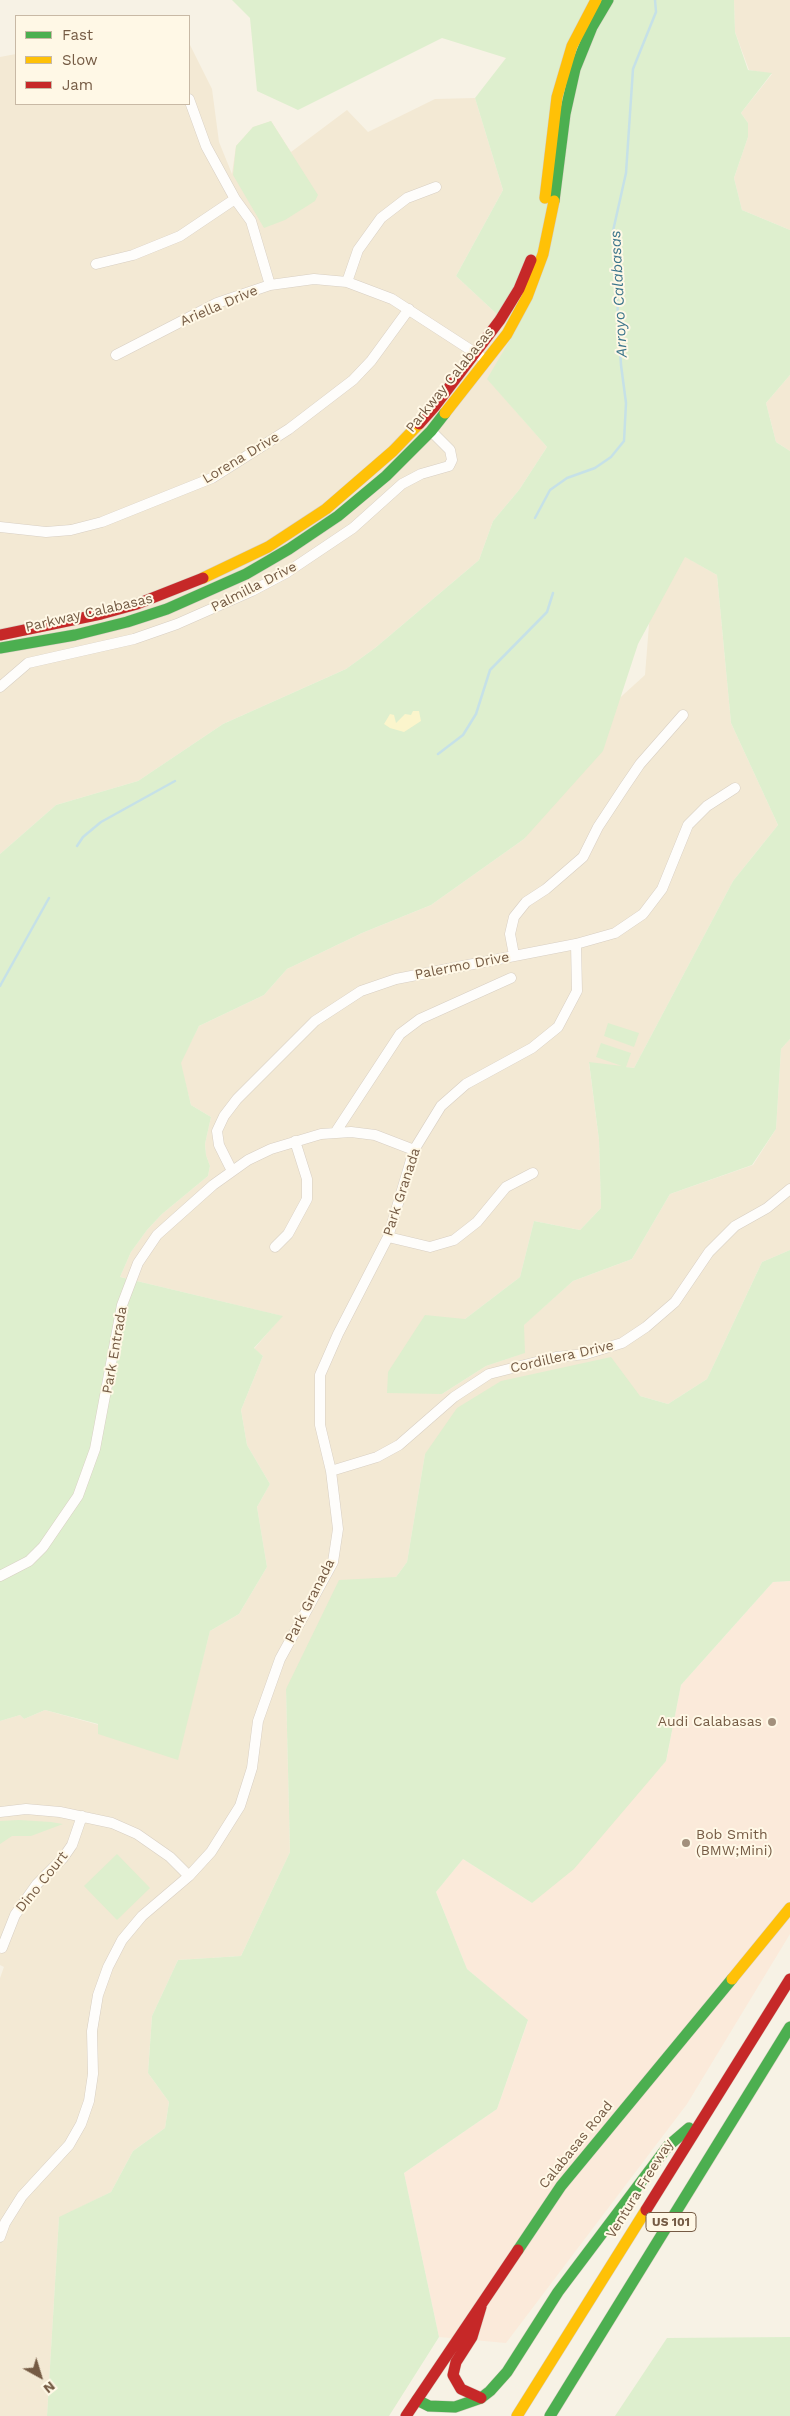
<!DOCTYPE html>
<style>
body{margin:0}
#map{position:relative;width:790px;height:2416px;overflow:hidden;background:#f7f2e5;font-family:"Work Sans",sans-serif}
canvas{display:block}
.legend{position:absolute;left:15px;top:15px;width:175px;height:90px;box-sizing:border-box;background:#fff8e6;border:1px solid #c8b9a5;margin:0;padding:6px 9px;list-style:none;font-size:15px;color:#755b44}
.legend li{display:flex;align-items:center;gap:10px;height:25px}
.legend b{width:25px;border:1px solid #c8b9a5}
.north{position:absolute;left:15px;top:2351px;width:50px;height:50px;-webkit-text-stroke:4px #fff8e6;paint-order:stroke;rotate:141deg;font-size:14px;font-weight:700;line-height:20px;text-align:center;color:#755b44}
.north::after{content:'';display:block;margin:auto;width:18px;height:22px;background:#755b44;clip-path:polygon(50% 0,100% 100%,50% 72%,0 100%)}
</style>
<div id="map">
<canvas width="790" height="2416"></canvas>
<ul class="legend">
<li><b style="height:6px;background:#4caf50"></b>Fast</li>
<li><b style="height:6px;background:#ffc107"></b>Slow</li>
<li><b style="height:6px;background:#c62828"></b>Jam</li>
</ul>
<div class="north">N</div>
</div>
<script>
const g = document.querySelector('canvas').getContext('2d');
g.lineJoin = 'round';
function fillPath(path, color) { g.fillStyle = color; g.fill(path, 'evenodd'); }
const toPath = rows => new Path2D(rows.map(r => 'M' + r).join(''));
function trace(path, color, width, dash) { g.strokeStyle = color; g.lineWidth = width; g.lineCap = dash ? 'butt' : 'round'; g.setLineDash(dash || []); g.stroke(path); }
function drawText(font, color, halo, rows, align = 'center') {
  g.font = font + ' "Work Sans",sans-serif'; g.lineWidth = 4; g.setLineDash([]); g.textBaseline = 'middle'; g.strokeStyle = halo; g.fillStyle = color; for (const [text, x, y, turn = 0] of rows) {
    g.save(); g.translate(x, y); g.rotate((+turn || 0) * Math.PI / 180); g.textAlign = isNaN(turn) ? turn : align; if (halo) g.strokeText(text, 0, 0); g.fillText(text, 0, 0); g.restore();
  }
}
const residential = toPath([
 [734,0,790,0,790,230,742,210,734,178,748,137,748,123,741,113,772,74,749,70,735,32],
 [189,43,212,89,219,142,232,174,236,146,253,127,271,121,291,152,347,110,368,132,435,99,475,98,503,190,456,276,515,331,488,379,547,447,519,490,493,521,479,560,375,648,346,669,223,724,138,781,56,805,0,854,0,57,16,54,16,104,189,104],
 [790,375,790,451,776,442,766,403],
 [677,552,717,575,731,723,778,825,733,881,634,1068,589,1063,599,1140,601,1208,580,1230,534,1221,520,1277,465,1319,442,1394,486,1366,524,1353,523,1325,573,1281,632,1259,670,1194,753,1165,776,1129,781,1049,790,1039,790,1250,762,1262,707,1379,668,1404,640,1396,425,1454,407,1562,396,1577,286,1689,290,1852,241,1956,178,1960,152,2016,148,2073,169,2102,165,2128,133,2151,111,2192,59,2218,47,2416,0,2416,0,1978,4,1967,0,1965,0,1721,20,1715,24,1719,45,1710,99,1725,177,1759,210,1631,239,1614,267,1567,257,1507,270,1484,247,1445,241,1410,263,1356,254,1349,282,1316,120,1277,131,1252,147,1230,162,1214,208,1176,210,1166,206,1155,205,1144,211,1117,191,1105,180,1063,199,1026,264,995,287,969,362,933,431,905,524,839,602,714,645,675,652,587]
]);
const commercial = toPath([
 [790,1581,790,1934,687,2104,506,2343,439,2337,404,2173,497,2109,528,2021,467,1969,436,1892,463,1859,532,1903,666,1761,681,1685,773,1582]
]);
const green = toPath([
 [232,0,734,0,735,32,748,70,772,73,741,113,748,123,748,137,734,178,742,210,790,230,790,375,766,403,776,442,790,451,790,1039,781,1049,776,1129,752,1165,670,1194,632,1259,573,1281,524,1325,525,1353,486,1366,442,1394,387,1393,388,1372,425,1315,465,1319,520,1277,534,1221,580,1230,601,1208,599,1140,589,1062,622,1066,596,1057,601,1043,631,1053,626,1067,634,1068,733,881,778,825,731,723,717,575,685,557,638,644,603,751,524,839,431,905,362,933,287,969,264,995,199,1026,181,1063,191,1105,211,1117,205,1144,206,1155,210,1166,208,1176,162,1214,147,1230,131,1252,120,1277,283,1316,254,1348,263,1356,241,1410,247,1445,270,1484,257,1507,267,1567,239,1614,210,1631,178,1760,98,1734,98,1724,45,1710,24,1719,20,1715,0,1721,0,854,56,805,138,781,223,724,346,669,375,648,479,560,493,521,519,490,547,447,487,379,515,331,456,276,503,190,475,98,506,58,442,38,298,110,257,91,250,18],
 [271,121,318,195,315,201,285,220,264,228,233,175,236,146,253,127],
 [608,1023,639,1033,634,1047,604,1036],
 [790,1250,790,1581,773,1582,681,1685,666,1761,574,1869,532,1903,463,1859,436,1892,467,1969,528,2020,497,2109,404,2173,439,2337,389,2416,47,2416,59,2217,111,2192,133,2151,165,2128,169,2102,148,2073,152,2016,178,1960,241,1956,290,1852,286,1689,339,1580,396,1577,407,1562,425,1454,457,1408,501,1381,611,1357,640,1396,668,1404,707,1379,762,1262],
 [19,1820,51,1822,63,1824,31,1836,12,1836,0,1844,0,1821],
 [117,1854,150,1888,117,1920,84,1886],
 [790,2337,790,2416,615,2416,667,2338]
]);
const sand = toPath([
 [413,711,419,711,421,721,404,732,390,728,384,724,390,714,394,715,396,723,405,714,411,715]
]);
const stream = toPath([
 [535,518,550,490,567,478,595,468,611,457,624,441,626,403,621,365,613,231,626,173,633,69,656,12,655,0],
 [438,754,463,735,476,714,490,670,547,612,553,593],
 [77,846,83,837,101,822,175,781],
 [0,986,49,898]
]);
const street = toPath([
 [189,99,206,146,235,199,251,221,270,285],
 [96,264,133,255,180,236,235,199],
 [347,282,358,250,381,218,407,198,436,187],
 [116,355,217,303,270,285,314,279,347,282,392,299,480,356],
 [0,527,46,532,71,530,102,522,212,478,289,429,353,380,371,361,409,309],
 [0,687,28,663,134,639,177,624,252,591,286,573,353,528,402,484,421,474,449,466,452,460,450,450,431,431],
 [514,955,510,934,514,917,526,902,546,889,583,857,598,827,625,786,640,764,683,715],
 [335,1133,400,1034,420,1019,511,978],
 [232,1171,219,1145,217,1131,224,1116,237,1099,315,1021,361,991,396,979,576,944,615,933,643,914,662,889,688,825,707,806,735,788],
 [388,1237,430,1247,454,1240,477,1222,506,1187,533,1173],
 [275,1247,288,1234,307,1199,307,1179,295,1141],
 [331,1471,377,1457,399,1445,454,1397,489,1374,556,1357,586,1354,622,1343,646,1327,675,1302,709,1252,735,1226,767,1208,790,1189],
 [0,1576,29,1561,43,1547,78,1496,95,1449,122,1305,138,1263,157,1235,213,1185,248,1160,271,1149,321,1134,351,1132,375,1135,414,1150],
 [0,1812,26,1809,60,1812,112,1823,137,1834,170,1857,189,1876],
 [2,1948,15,1915,37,1884,63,1858,72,1845,82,1816],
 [0,2237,5,2223,22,2196,69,2145,81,2124,89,2101,93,2074,92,2031,98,1995,108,1967,122,1940,142,1916,189,1876,211,1852,240,1806,252,1768,258,1721,280,1659,333,1562,338,1529,331,1471,320,1425,320,1375,338,1334,388,1237,414,1150,441,1106,466,1084,532,1048,558,1027,577,991,576,944]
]);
const fast = toPath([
 [554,201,565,114,575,69,592,27,608,0],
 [0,648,75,635,127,622,167,609,246,574,289,549,338,516,386,476,431,431,445,413],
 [518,2250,561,2186,732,1979],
 [417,2400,429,2406,455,2407,481,2398,490,2391,507,2372,558,2292,668,2146,689,2128],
 [550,2416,790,2027]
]);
const slow = toPath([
 [545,198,557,97,572,46,596,0],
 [445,413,507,334,527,297,543,254,554,201],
 [203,578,268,547,326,509,393,451,419,424],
 [732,1979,790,1908],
 [517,2416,646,2210]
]);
const jam = toPath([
 [419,424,435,406,500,320,519,289,531,260],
 [0,635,101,614,137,604,203,578],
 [646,2210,790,1979],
 [481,2307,472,2337,456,2362,453,2375,461,2389,481,2398],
 [406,2416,518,2250]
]);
const markers = [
 [772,1722,5,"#a2907c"],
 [686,1843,5,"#a2907c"]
];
const shields = [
 [671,2222,50]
];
const shieldNames = [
 ["US 101",671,2222]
];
const streetNames = [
 ["Ariella Drive",219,306,-23],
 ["Parkway Calabasas",450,380,-51],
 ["Lorena Drive",241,458,-31],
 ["Palmilla Drive",254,587,-27],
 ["Parkway Calabasas",89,613,-13],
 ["Palermo Drive",462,966,-11],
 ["Park Granada",402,1192,-72],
 ["Park Entrada",115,1350,-80],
 ["Cordillera Drive",562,1357,-13],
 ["Park Granada",310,1601,-63],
 ["Dino Court",42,1882,-51],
 ["Calabasas Road",576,2145,-51],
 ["Ventura Freeway",640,2189,-58]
];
const poiNames = [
 ["Audi Calabasas",762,1722],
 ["Bob Smith",696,1835,"left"],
 ["(BMW;Mini)",696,1851,"left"]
];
const waterNames = [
 ["Arroyo Calabasas",619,294,-93]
];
fillPath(residential, '#f3e9d4');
fillPath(commercial, '#fbeada');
fillPath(green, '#deefce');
fillPath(sand, '#fbf5cc');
trace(stream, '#c6e1e7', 2.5);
trace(street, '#d8cfc3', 11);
trace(fast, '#d7cec2', 12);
trace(slow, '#d7cec2', 12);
trace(jam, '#d7cec2', 12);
trace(street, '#fefdfb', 10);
trace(fast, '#4caf50', 11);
trace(slow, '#ffc107', 11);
trace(jam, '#c62828', 11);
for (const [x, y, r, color] of markers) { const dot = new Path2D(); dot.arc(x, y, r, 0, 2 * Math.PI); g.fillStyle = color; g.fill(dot); trace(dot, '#fff8e6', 2); }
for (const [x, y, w] of shields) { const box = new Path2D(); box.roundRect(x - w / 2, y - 9.5, w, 19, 4); g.fillStyle = '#fff8e6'; g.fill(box); trace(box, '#755b44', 1); }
drawText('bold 12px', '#755b44', null, shieldNames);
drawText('14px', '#755b44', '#fff8e6', streetNames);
drawText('14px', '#755b44', '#fff8e6', poiNames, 'right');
drawText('italic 15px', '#3c758b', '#fff8e6', waterNames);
</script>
